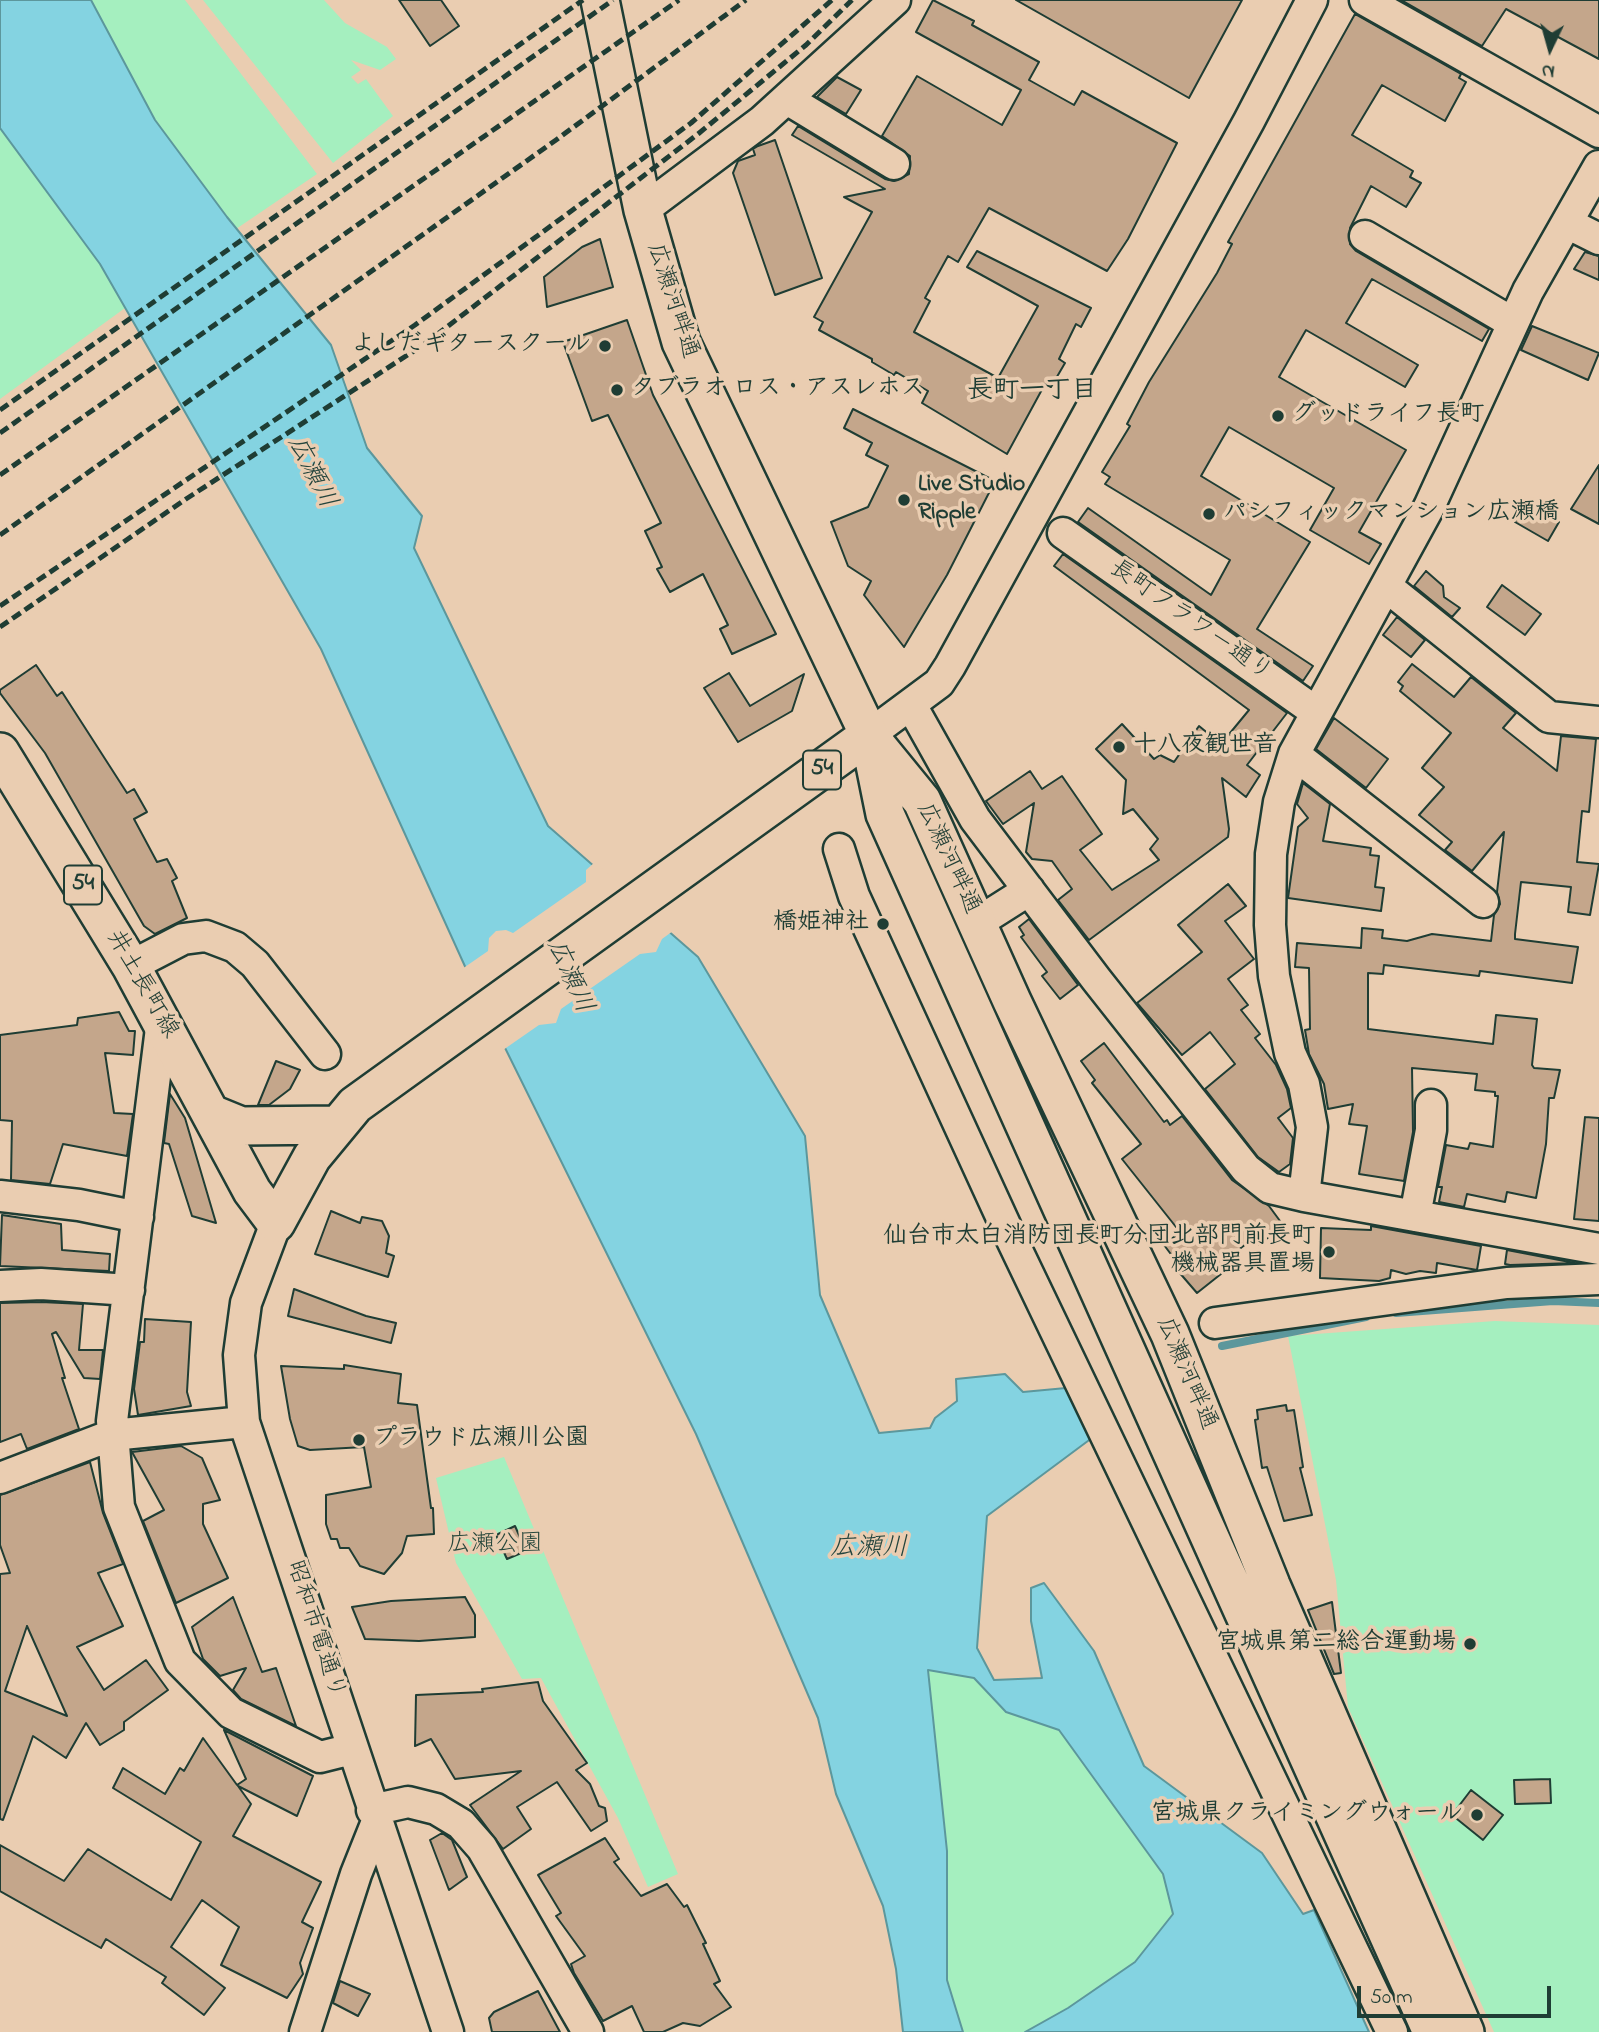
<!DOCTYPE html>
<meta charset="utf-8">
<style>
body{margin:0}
#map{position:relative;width:1599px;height:2032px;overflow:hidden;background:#eacdb1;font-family:"Indie Flower",sans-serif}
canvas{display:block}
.north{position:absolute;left:1515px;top:14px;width:70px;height:70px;-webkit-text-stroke:5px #eacdb1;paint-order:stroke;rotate:185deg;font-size:19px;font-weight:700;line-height:28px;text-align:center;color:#1f3d34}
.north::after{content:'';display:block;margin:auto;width:24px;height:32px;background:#1f3d34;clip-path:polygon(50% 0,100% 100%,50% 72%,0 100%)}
.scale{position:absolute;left:1357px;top:1986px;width:194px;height:32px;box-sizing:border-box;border:4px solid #1f3d34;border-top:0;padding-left:9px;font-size:21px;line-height:24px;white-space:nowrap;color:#1f3d34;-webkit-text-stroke:5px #eacdb1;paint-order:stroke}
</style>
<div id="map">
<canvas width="1599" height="2032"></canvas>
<div class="north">N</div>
<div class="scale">50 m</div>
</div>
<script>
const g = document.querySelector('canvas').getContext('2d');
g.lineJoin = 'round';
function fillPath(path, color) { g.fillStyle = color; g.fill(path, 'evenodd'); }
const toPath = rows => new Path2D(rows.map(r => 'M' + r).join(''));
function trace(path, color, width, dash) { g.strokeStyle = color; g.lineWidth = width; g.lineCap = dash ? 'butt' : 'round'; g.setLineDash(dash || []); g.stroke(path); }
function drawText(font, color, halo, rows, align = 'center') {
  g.font = font + ' "Indie Flower","Klee One",sans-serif'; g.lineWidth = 7; g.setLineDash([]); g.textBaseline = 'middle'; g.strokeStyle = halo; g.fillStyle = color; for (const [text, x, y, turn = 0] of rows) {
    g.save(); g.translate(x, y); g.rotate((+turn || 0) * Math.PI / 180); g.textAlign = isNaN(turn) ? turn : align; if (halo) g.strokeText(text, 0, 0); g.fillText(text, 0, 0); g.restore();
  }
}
const green = toPath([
 [91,0,185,0,317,174,236,229,155,120],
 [203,0,324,0,345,23,387,47,396,59,380,70,351,60,361,70,351,77,358,84,366,79,393,116,333,163],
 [0,128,100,264,125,308,0,399],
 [1495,1321,1599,1325,1599,2032,1494,2032,1348,1707,1336,1580,1288,1336],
 [504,1457,678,1874,648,1887,618,1818,541,1678,522,1679,456,1563,436,1478],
 [927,1670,974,1678,1006,1712,1059,1730,1163,1874,1173,1914,1135,1962,1068,2008,1025,2032,963,2032,947,1980,947,1851]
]);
const water = toPath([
 [0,0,91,0,155,120,227,217,331,345,367,448,422,516,414,548,548,826,698,957,805,1136,820,1295,879,1433,930,1428,935,1418,957,1401,956,1379,1005,1374,1023,1392,1066,1388,1104,1429,987,1516,977,1648,994,1680,1042,1678,1031,1621,1031,1588,1044,1583,1094,1651,1144,1766,1262,1853,1303,1914,1314,1910,1369,2032,1025,2032,1068,2008,1135,1962,1173,1914,1163,1874,1059,1730,1006,1712,974,1678,928,1670,947,1851,947,1980,963,2032,903,2032,896,1969,883,1906,836,1794,818,1718,696,1434,468,973,321,649,100,264,0,128,0,0]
]);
const pier = toPath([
 [595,862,673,931,662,939,656,952,640,954,561,1009,556,1023,539,1025,503,1050,462,969,488,951,489,938,496,931,506,930,513,933,586,882,586,870]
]);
const stream = toPath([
 [1396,1313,1553,1301,1599,1303],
 [1222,1346,1366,1317]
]);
const building = toPath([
 [399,0,441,0,459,26,430,46,399,0],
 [933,0,974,21,972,25,1039,62,1029,80,1074,105,1082,91,1177,143,1128,239,1107,271,989,208,958,262,948,256,925,298,930,301,914,332,998,378,1038,306,967,267,977,251,1091,308,1081,327,1076,324,1059,359,1065,363,1051,387,1045,384,1007,454,922,403,928,391,896,372,894,375,872,362,872,359,819,330,823,322,814,317,872,212,844,197,885,189,792,135,798,126,885,179,894,181,909,174,910,156,882,136,917,76,1002,125,1021,90,916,32,933,0],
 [1016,0,1242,0,1189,98,1016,0],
 [1401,0,1599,0,1599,59,1506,9,1482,46,1401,0],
 [1355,14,1461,74,1459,78,1466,82,1445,121,1382,85,1352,135,1413,171,1410,177,1421,183,1406,207,1371,186,1350,228,1350,244,1356,251,1489,329,1482,341,1372,279,1346,323,1418,365,1405,387,1306,330,1279,377,1406,450,1359,532,1381,544,1369,564,1310,530,1334,488,1229,427,1201,476,1310,542,1257,629,1313,666,1303,681,1078,522,1088,508,1211,595,1230,560,1105,484,1110,477,1102,472,1130,426,1127,424,1149,382,1217,273,1232,244,1228,242,1355,14],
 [837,77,861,90,846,114,817,97,837,77],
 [775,140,822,278,775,295,733,173,738,161,755,155,753,149,758,146,775,140],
 [600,239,613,287,547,307,544,277,582,247,600,239],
 [1585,252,1599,256,1599,280,1574,269,1585,252],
 [627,320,653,395,776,634,732,654,720,629,728,625,703,574,670,592,657,569,662,567,645,531,661,523,608,415,592,421,563,342,627,320],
 [1532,326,1599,353,1588,380,1521,350,1532,326],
 [853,409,995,481,947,575,904,647,864,595,871,581,848,566,831,522,868,507,888,466,866,455,872,443,844,428,853,409],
 [1599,465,1599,524,1571,509,1599,465],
 [1526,503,1559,522,1548,541,1515,522,1526,503],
 [1063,554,1287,713,1247,765,1260,775,1246,797,1222,778,1229,829,1228,837,1089,940,1058,900,1072,889,1052,861,1032,859,1026,852,1034,803,1003,824,986,801,1030,771,1042,789,1062,776,1102,834,1080,850,1112,890,1159,860,1150,849,1158,839,1133,809,1123,814,1126,780,1096,749,1122,724,1154,759,1160,755,1174,762,1199,726,1221,744,1249,710,1054,566,1063,554],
 [1426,571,1443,586,1444,597,1460,608,1452,617,1414,586,1426,571],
 [1502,585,1541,614,1525,635,1487,607,1502,585],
 [1397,617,1425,640,1411,657,1383,635,1397,617],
 [1412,664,1454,697,1471,677,1516,713,1503,728,1557,771,1561,736,1596,739,1589,812,1582,811,1577,862,1599,864,1590,915,1568,912,1571,887,1521,882,1515,934,1515,939,1578,947,1572,983,1480,971,1479,976,1384,965,1383,974,1368,973,1368,1029,1493,1044,1496,1015,1537,1019,1532,1065,1534,1068,1560,1070,1554,1098,1549,1098,1546,1144,1536,1198,1507,1192,1505,1202,1467,1194,1464,1207,1439,1202,1442,1187,1438,1187,1446,1145,1468,1149,1470,1143,1493,1147,1498,1096,1495,1096,1495,1092,1475,1090,1477,1074,1412,1068,1413,1132,1404,1181,1359,1174,1367,1126,1349,1124,1353,1104,1328,1109,1324,1084,1309,1054,1305,1030,1310,1029,1309,968,1295,967,1297,943,1361,948,1362,928,1383,930,1382,938,1407,941,1432,934,1491,941,1494,915,1500,904,1497,892,1504,832,1472,871,1445,850,1452,842,1419,815,1444,787,1422,768,1451,733,1400,691,1403,686,1398,682,1412,664],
 [36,665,57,696,62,692,127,793,134,789,147,812,134,819,157,862,167,859,177,878,172,881,187,918,155,934,144,926,45,753,0,693,0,690,36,665],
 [729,673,750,706,804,674,792,711,738,742,704,688,729,673],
 [1334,718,1388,759,1366,788,1316,749,1334,718],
 [1303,783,1330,804,1323,841,1371,848,1370,855,1379,856,1375,887,1384,888,1381,911,1288,898,1298,827,1308,818,1297,804,1303,783],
 [1228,884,1246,906,1225,921,1254,959,1228,979,1248,1005,1241,1010,1260,1034,1255,1038,1276,1065,1287,1089,1291,1108,1278,1118,1293,1138,1290,1164,1279,1172,1258,1157,1205,1089,1235,1064,1210,1032,1182,1055,1137,1003,1202,952,1178,925,1228,884],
 [1029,919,1078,985,1060,999,1042,976,1047,972,1021,937,1024,935,1019,927,1029,919],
 [119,1012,129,1031,135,1031,133,1055,105,1053,114,1113,133,1114,127,1156,63,1144,50,1184,11,1180,12,1121,0,1120,0,1035,77,1025,78,1018,119,1012],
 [1104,1043,1164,1122,1167,1120,1170,1125,1182,1116,1232,1180,1269,1206,1283,1225,1259,1245,1254,1238,1221,1263,1226,1270,1197,1293,1172,1264,1176,1261,1164,1245,1180,1232,1122,1159,1141,1144,1092,1083,1095,1080,1081,1061,1104,1043],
 [276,1061,300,1070,290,1089,269,1105,258,1105,276,1061],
 [170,1094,185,1118,216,1223,192,1216,169,1144,164,1143,170,1094],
 [1585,1117,1599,1118,1599,1221,1574,1219,1585,1117],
 [331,1211,360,1223,362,1217,382,1221,389,1236,386,1253,394,1256,388,1277,315,1254,331,1211],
 [2,1215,61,1224,62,1250,110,1254,109,1271,0,1266,2,1215],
 [1371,1226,1481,1246,1477,1270,1437,1263,1436,1273,1420,1271,1406,1274,1391,1270,1390,1278,1379,1281,1320,1278,1321,1228,1371,1230,1371,1226],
 [1507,1250,1575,1263,1510,1265,1505,1264,1507,1250],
 [294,1289,366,1316,396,1323,391,1343,288,1316,294,1289],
 [41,1302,83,1304,79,1350,103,1350,100,1379,84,1378,56,1332,52,1334,65,1378,62,1378,79,1429,27,1449,21,1434,0,1442,0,1303,41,1302],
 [145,1319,191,1322,187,1392,191,1406,138,1415,134,1389,140,1342,144,1342,145,1319],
 [344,1365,401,1374,398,1403,417,1405,431,1508,433,1508,434,1534,407,1536,402,1553,384,1574,360,1566,349,1548,340,1548,337,1539,331,1539,326,1524,326,1495,371,1487,364,1447,310,1450,298,1446,290,1419,281,1366,344,1369,344,1365],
 [1286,1405,1287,1411,1294,1410,1303,1467,1300,1468,1312,1515,1284,1521,1267,1467,1262,1468,1255,1420,1258,1419,1257,1410,1286,1405],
 [181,1446,202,1458,220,1500,203,1504,203,1524,228,1578,176,1603,143,1521,164,1510,132,1452,181,1446],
 [90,1462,103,1513,123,1564,98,1573,123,1626,77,1647,104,1690,146,1660,168,1690,124,1722,124,1730,100,1745,86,1723,66,1758,33,1736,3,1820,0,1819,0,1574,10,1573,0,1545,0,1495,90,1462],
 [27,1626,67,1716,5,1691,27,1626],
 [515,1526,526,1551,507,1559,496,1535,515,1526],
 [233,1597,262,1672,276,1668,296,1726,241,1699,233,1690,246,1668,220,1676,203,1659,192,1627,233,1597],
 [465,1597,475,1615,475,1637,419,1641,365,1639,352,1607,391,1601,465,1597],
 [1332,1602,1341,1673,1334,1674,1308,1610,1332,1602],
 [538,1682,543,1701,587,1763,576,1770,590,1784,599,1806,605,1808,607,1821,591,1831,557,1782,517,1807,531,1829,503,1849,470,1805,521,1771,455,1779,431,1739,415,1746,416,1695,483,1692,482,1689,538,1682],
 [224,1730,313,1776,297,1816,238,1786,251,1804,233,1836,321,1882,302,1922,313,1928,300,1963,303,1974,287,1998,221,1965,239,1927,202,1900,171,1947,225,1988,204,2015,162,1983,166,1977,106,1939,101,1948,0,1891,0,1845,64,1881,88,1849,171,1900,201,1842,113,1788,123,1768,165,1794,180,1768,184,1771,203,1738,237,1785,246,1779,224,1730],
 [1550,1779,1551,1803,1515,1804,1514,1780,1550,1779],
 [1471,1790,1503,1815,1483,1840,1452,1815,1471,1790],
 [442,1833,452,1840,467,1877,449,1890,430,1840,442,1833],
 [605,1838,619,1859,614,1862,641,1896,667,1884,684,1907,687,1905,706,1943,703,1944,720,1981,714,1984,731,2007,700,2026,683,2023,663,2032,644,2032,632,2006,603,2021,574,1973,571,1964,585,1956,556,1916,561,1913,538,1875,605,1838],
 [340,1981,370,1994,358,2016,333,2003,340,1981],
 [538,1991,560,2032,492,2032,489,2018,494,2012,538,1991]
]);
const minor = toPath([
 [1365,0,1599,132],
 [787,99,894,164],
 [1599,166,1528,291,1429,507,1294,754,1279,802,1271,854,1270,925,1274,976,1290,1053,1304,1084,1312,1127,1304,1196,1599,1249],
 [643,210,762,121,895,0],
 [1567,223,1599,239],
 [1365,236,1513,323],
 [1063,533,1316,712],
 [1387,587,1549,717,1599,722],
 [911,705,975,819,1096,979,1246,1169,1270,1188,1304,1196],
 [869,735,939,683,950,666,1249,121,1312,0],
 [1294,754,1483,902],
 [839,849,854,896,1012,1240,1392,2032],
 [977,923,1029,890],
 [131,966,183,939,206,936,235,947,255,964,325,1054],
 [162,1020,112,1421,119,1507,180,1661,231,1713,320,1757,352,1749],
 [0,1196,79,1205,138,1217],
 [1415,1216,1431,1130,1431,1105],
 [276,1223,246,1303,239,1355,244,1422,448,2032],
 [0,1286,41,1284,129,1290],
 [1215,1323,1507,1283,1599,1279],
 [0,1478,112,1435,244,1422],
 [372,1810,408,1802,436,1809,461,1824,482,1848,588,2032],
 [305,2032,356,1874,376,1824]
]);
const major = toPath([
 [600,0,643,210,681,342,869,735,885,814,1432,2032],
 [873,741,922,801,1012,1001,1170,1334,1271,1585,1465,2032],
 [0,752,131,966,252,1191,276,1223,312,1157,355,1105,869,735],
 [214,1115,241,1126,337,1125]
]);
const rail = toPath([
 [0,410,583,0],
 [0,433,613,0],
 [0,475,679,0],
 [0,535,556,140,746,0],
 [0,606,415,325,544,231,691,123,832,0],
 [0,627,186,499,426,343,698,134,806,45,852,0]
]);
const markers = [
 [605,346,7,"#1f3d34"],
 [617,390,7,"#1f3d34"],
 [1278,416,7,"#1f3d34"],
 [904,500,7,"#1f3d34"],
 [1209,514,7,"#1f3d34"],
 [1119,747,7,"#1f3d34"],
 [883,924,7,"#1f3d34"],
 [1329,1252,7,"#1f3d34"],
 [359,1440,7,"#1f3d34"],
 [1470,1644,7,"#1f3d34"],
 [1477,1815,7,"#1f3d34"]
];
const shields = [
 [822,770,38],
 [83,885,38]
];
const shieldNames = [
 ["54",822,770],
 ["54",83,885]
];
const streetNames = [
 ["広瀬河畔通",671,301,72],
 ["長町フラワー通り",1190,622,35],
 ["広瀬河畔通",947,859,65],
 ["井土長町線",141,985,60],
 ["広瀬河畔通",1185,1374,67],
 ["昭和市電通り",314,1630,72]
];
const poiNames = [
 ["よしだギタースクール",591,346,"right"],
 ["タブラオ ロス・アスレホス",631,390],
 ["グッドライフ長町",1292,416],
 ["Live Studio",918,486],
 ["Ripple",918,514],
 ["パシフィックマンション広瀬橋",1223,514],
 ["十八夜観世音",1133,747],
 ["橋姫神社",869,924,"right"],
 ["仙台市太白消防団長町分団北部門前長町",1315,1238,"right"],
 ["機械器具置場",1315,1266,"right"],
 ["プラウド広瀬川公園",373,1440],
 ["宮城県第二総合運動場",1456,1644,"right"],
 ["宮城県クライミングウォール",1463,1815,"right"]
];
const parkNames = [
 ["広瀬公園",495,1546]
];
const neighbourhoodNames = [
 ["長町一丁目",1032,393]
];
const waterNames = [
 ["広瀬川",310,473,63],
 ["広瀬川",568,977,66],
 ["広瀬川",869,1550]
];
fillPath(green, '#a5efbf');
fillPath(water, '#84d3e1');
trace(water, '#5c979c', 2);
fillPath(pier, '#eacdb1');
trace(stream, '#5c979c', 8);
fillPath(building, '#c4a68b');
trace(building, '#1f3d34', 2);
trace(minor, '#1f3d34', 35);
trace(major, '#1f3d34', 42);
trace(minor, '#eacdb1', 30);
trace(major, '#eacdb1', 37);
trace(rail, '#1f3d34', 5, [10, 5]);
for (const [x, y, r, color] of markers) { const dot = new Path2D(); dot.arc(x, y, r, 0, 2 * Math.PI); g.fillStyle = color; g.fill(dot); trace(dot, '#eacdb1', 2.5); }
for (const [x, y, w] of shields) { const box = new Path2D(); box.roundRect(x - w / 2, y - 19.5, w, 39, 5); g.fillStyle = '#eacdb1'; g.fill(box); trace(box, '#1f3d34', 2); }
drawText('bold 23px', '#1f3d34', null, shieldNames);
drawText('24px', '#1f3d34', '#eacdb1', streetNames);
drawText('bold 24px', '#1f3d34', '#eacdb1', poiNames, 'left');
drawText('24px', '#26463b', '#eacdb1', parkNames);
drawText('bold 26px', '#1f3d34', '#eacdb1', neighbourhoodNames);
drawText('italic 26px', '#24443d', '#eacdb1', waterNames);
</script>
